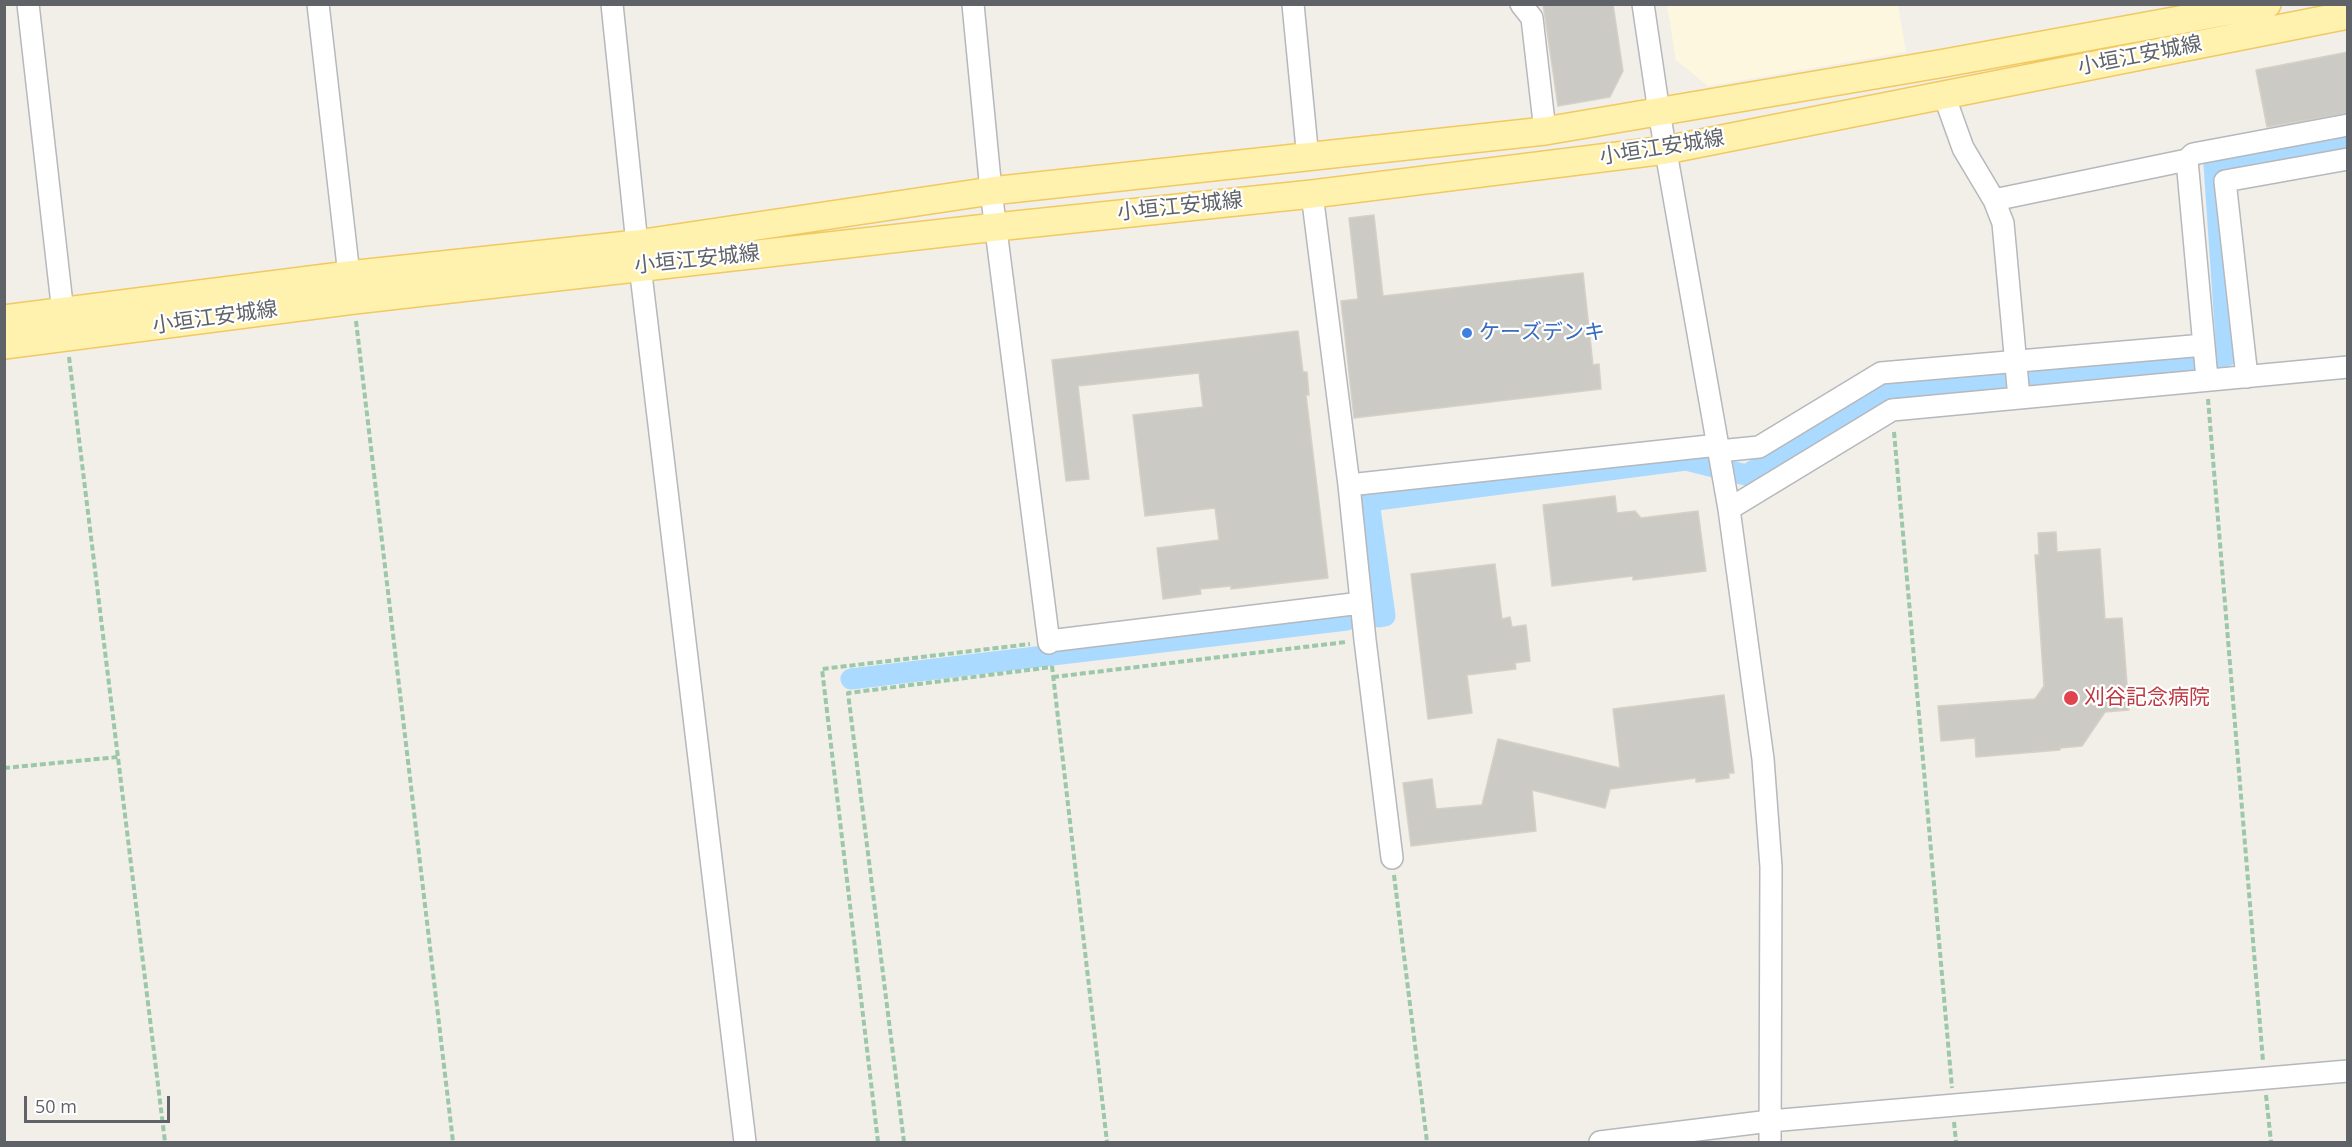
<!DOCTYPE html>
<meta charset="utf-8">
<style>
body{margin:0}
#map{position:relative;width:2352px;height:1147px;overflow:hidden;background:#f1efe8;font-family:"Open Sans",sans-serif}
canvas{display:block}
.frame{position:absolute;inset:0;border:6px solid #5f6368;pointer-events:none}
.scale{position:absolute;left:24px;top:1096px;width:146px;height:27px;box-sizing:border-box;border:3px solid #5f6368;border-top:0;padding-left:8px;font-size:18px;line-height:21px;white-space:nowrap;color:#5f6368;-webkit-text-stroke:4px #fff;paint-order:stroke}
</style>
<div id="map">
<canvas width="2352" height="1147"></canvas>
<div class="frame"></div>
<div class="scale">50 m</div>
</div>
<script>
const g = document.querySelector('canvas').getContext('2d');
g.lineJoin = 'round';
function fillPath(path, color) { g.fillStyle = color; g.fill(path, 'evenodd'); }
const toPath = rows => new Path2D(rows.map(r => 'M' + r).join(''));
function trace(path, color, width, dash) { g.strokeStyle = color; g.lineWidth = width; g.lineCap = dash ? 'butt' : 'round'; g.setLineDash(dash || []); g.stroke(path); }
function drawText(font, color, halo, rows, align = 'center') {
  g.font = font + ' "Open Sans","Noto Sans JP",sans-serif'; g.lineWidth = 4.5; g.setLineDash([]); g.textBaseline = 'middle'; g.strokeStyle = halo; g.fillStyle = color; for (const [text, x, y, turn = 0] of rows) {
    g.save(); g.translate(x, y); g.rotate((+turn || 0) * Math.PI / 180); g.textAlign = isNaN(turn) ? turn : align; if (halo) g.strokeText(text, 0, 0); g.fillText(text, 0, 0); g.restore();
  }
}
const commercial = toPath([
 [1667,5,1898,5,1906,52,1708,86,1676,60]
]);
const canal = toPath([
 [1379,617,1385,616,1369,501,1686,460,1746,475,1886,391,2227,356,2214,165,2348,140],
 [851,679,1347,620]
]);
const building = toPath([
 [1543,4,1613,4,1623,71,1610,97,1558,106,1543,4],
 [2348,52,2348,113,2267,127,2256,70,2348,52],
 [1374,215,1383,296,1583,273,1593,365,1599,364,1601,389,1354,418,1341,301,1358,299,1349,218,1374,215],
 [1298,331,1303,372,1307,372,1309,395,1306,395,1328,578,1231,589,1231,586,1200,589,1201,594,1163,599,1157,548,1219,540,1215,508,1145,516,1133,415,1203,407,1199,373,1078,386,1089,479,1066,481,1052,360,1298,331],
 [1615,496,1617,513,1635,511,1641,518,1698,511,1706,571,1633,580,1633,576,1552,586,1543,505,1615,496],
 [2056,532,2057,552,2100,549,2105,619,2122,618,2129,710,2105,712,2082,746,2060,748,2060,750,1976,757,1975,738,1941,741,1938,706,2035,699,2044,686,2035,555,2039,555,2038,533,2056,532],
 [1495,564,1502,619,1510,617,1512,627,1526,625,1530,661,1515,663,1516,669,1467,675,1472,713,1428,719,1411,574,1495,564],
 [1724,695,1734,773,1729,773,1729,778,1696,782,1696,778,1610,789,1605,808,1532,790,1536,831,1411,846,1403,783,1432,779,1436,809,1482,805,1498,739,1620,768,1613,709,1724,695]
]);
const path = toPath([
 [356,321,453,1142],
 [69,357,165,1142],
 [2208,399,2263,1061],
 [1894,432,1952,1088],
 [1052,666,1107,1142],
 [1053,677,1346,642],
 [4,768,118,757],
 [1394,875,1427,1142],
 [2266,1095,2271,1142],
 [1954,1122,1956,1142],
 [878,1142,822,669,1030,644],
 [904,1142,848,693,1052,667]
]);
const minor = toPath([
 [28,4,63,313],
 [318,4,349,275],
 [612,4,637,244],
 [973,4,991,191,1049,643],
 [1293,4,1308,159],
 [1521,4,1532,18,1545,131],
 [1643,4,1659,112,1729,509,1763,759,1771,867,1770,1142],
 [1944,95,1963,148,1994,200,2003,223,2019,398],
 [2187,160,2193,154,2348,125],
 [1312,194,1349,485,1365,640,1392,858],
 [1994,200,2187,160,2207,379],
 [640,266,745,1142],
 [2247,377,2225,181,2348,159],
 [1719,451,1759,447,1881,373,2204,345],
 [1349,485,1718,445],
 [1729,509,1892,410,2348,367],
 [1049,641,1361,603],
 [1600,1142,1770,1121,2348,1071]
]);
const major = toPath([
 [4,319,349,275,637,244,991,191,1545,131,1939,64,2267,4],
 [4,345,354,300,996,227,1312,194,1666,150,2348,15]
]);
const markers = [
 [1467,333,6,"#3f7fe0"],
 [2071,698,8,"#e0444e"]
];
const streetNames = [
 ["小垣江安城線",2140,56,-11],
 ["小垣江安城線",1662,148,-9],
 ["小垣江安城線",1180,207,-6],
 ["小垣江安城線",697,260,-6],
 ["小垣江安城線",215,318,-8]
];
const shopNames = [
 ["ケーズデンキ",1479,333]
];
const healthNames = [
 ["刈谷記念病院",2084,698]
];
fillPath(commercial, '#fef7e0');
trace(canal, '#aadaff', 21);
fillPath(building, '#cccac5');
trace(building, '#d6d1c6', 1.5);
trace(minor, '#b5b8bc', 24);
trace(major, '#f2c960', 30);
trace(path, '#9cc7a9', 4, [6, 3]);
trace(minor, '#fff', 21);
trace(major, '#fff2af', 27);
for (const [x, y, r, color] of markers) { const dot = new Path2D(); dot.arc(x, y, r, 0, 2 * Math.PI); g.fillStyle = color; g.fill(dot); trace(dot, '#fff', 2); }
drawText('21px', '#5f6368', '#fff', streetNames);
drawText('21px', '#366cbe', '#fff', shopNames, 'left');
drawText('21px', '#be3a42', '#fff', healthNames, 'left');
</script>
